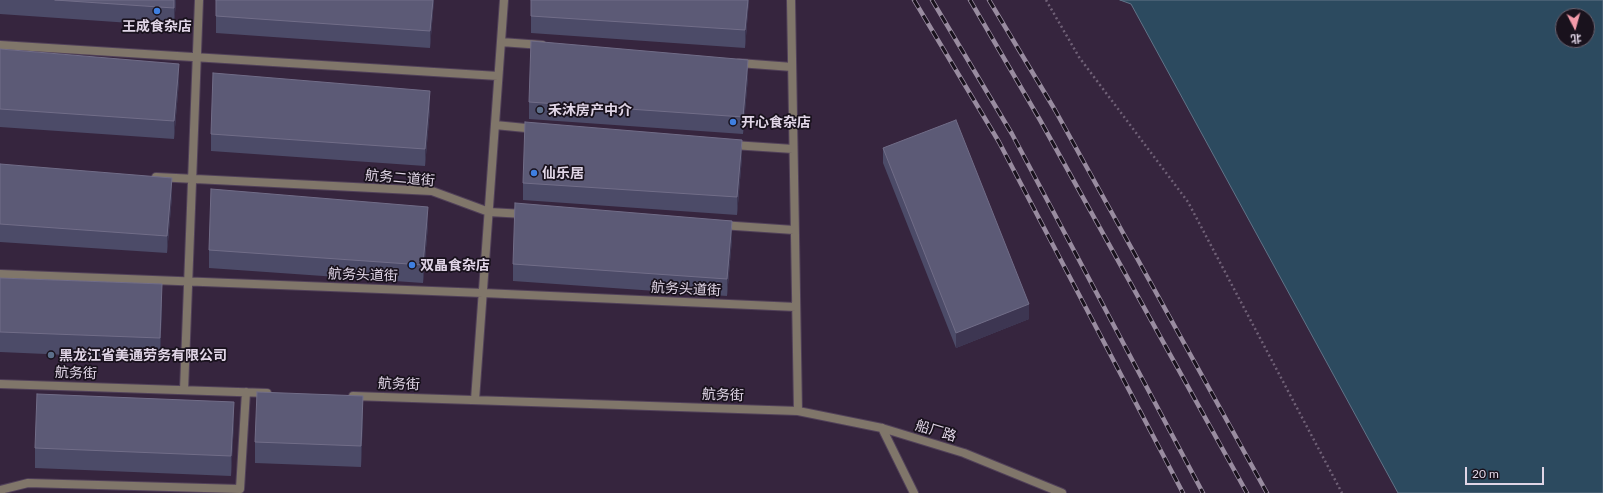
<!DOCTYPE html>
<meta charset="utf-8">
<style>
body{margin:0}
#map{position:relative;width:1603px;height:493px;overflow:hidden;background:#36253e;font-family:Lato,"Noto Sans SC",sans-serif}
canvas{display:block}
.north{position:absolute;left:1555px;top:8px;width:40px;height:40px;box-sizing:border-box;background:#19121d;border:1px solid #69606d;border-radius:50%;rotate:174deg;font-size:11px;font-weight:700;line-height:16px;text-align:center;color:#e0d5e6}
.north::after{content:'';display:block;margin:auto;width:14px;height:18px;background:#f39aaa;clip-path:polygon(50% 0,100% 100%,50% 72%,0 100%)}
.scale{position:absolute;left:1465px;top:467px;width:79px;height:18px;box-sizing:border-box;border:2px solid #e0d5e6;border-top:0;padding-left:5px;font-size:12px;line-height:14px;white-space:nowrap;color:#e0d5e6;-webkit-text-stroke:3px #19121d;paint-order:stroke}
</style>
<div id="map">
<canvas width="1603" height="493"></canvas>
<div class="north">北</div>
<div class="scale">20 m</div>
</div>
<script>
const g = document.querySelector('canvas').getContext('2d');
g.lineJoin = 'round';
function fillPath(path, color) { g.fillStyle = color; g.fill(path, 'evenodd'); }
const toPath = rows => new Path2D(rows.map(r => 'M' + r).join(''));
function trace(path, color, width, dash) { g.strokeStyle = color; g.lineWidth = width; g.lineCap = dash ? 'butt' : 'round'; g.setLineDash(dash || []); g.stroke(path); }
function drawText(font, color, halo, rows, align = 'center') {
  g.font = font + ' Lato,"Noto Sans SC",sans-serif'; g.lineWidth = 3.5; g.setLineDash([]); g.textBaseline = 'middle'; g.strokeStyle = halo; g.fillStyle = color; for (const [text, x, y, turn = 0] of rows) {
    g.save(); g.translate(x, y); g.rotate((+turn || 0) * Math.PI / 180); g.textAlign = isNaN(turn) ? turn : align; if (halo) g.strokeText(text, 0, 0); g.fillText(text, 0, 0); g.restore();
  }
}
const water = toPath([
 [1120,0,1603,0,1603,493,1398,493,1131,4,1120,0],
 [1563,16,1587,16,1587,40,1563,40,1563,16]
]);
const path = toPath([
 [1046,0,1079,57,1188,202,1342,493]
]);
const street = toPath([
 [791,0,798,411],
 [501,42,542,45],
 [0,45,498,76],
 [739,63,792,67],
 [495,125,536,129],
 [733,145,793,149],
 [156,177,432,191,489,212,524,214],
 [721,225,794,230],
 [0,274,483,293,796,307],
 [0,384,267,393],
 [184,390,199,0],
 [353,396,798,411,882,428,964,453,1062,493],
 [475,400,504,0],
 [882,428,914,493],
 [0,490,28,483,240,489,246,392]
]);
const rail = toPath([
 [914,0,999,142,1183,493],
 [932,0,1012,134,1203,493],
 [970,0,1040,120,1247,493],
 [989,0,1055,110,1267,493]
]);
const wall = toPath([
 [0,0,176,0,174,26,0,14],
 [216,0,434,0,430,48,216,33],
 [531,0,749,0,745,48,531,33],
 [0,49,179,81,174,139,0,127],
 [748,77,743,134,529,119,529,102],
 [430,109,425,166,211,151,211,134],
 [883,148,1029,319,956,348,883,163],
 [742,157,737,215,523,200,523,183],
 [0,164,172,196,167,253,0,242],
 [428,225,423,283,209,268,209,250],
 [732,239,727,296,513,281,513,264],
 [0,278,162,305,160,359,0,352],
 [363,417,361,467,255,463,255,442],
 [234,423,231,476,35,468,35,448]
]);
const shadedWall = toPath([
 [174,0,176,0,174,26],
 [433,0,434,0,430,48,430,31],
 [748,0,749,0,745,48,745,30],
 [748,60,748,77,743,134,743,117],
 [179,64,179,81,174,139,174,121],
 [430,91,430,109,425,166,425,149],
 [742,140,742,157,737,215,737,197],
 [172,178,172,196,167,253,167,236],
 [428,207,428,225,423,283,423,265],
 [732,221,732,239,727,296,727,279],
 [162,284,162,305,160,359,160,338],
 [1029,304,1029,319,956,348,956,333],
 [363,396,363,417,361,467,361,446],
 [234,402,234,423,231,476,231,456]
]);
const building = toPath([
 [55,0,174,0,174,8,55,0],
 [216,0,433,0,430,31,216,16,216,0],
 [531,0,748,0,745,30,531,16,531,0],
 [531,41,748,60,743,117,529,102,531,41],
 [0,49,179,64,174,121,0,109,0,49],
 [213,73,430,91,425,149,211,134,213,73],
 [956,120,1029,304,956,333,883,148,956,120],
 [525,122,742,140,737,197,523,183,525,122],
 [0,164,172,178,167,236,0,224,0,164],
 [211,189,428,207,423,265,209,250,211,189],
 [515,203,732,221,727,279,513,264,515,203],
 [0,278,162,284,160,338,0,332,0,278],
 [257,392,363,396,361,446,255,442,257,392],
 [37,394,234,402,231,456,35,448,37,394]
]);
const markers = [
 [157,11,4,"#3f7fe0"],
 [540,110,4,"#5c6f8a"],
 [733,122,4,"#3f7fe0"],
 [534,173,4,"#3f7fe0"],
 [412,265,4,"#3f7fe0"],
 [51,355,4,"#5c6f8a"]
];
const poiNames = [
 ["王成食杂店",157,26,"center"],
 ["禾沐房产中介",548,110],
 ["开心食杂店",741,122],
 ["仙乐居",542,173],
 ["双晶食杂店",420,265],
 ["黑龙江省美通劳务有限公司",59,355]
];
const streetNames = [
 ["航务二道街",400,178,5],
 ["航务头道街",363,275,2],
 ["航务头道街",686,289,3],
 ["航务街",76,373,2],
 ["航务街",399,384,2],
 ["航务街",723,395,2],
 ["船厂路",936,431,17]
];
fillPath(water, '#2c4a5f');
trace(water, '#627488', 1);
trace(street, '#514159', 10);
trace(path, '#706177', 2.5, [2, 3]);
trace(street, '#80766a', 8);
trace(rail, '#998ca0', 4.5);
trace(rail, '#19121d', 3, [9]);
fillPath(wall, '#4c4b68');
fillPath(shadedWall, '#3d3652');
fillPath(building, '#5c5a76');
trace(building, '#716d88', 1);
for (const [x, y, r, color] of markers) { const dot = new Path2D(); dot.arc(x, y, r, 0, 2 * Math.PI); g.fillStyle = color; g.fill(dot); trace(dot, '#19121d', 1.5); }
drawText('bold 14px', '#e0d5e6', '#19121d', poiNames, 'left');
drawText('14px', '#e0d5e6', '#19121d', streetNames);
</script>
